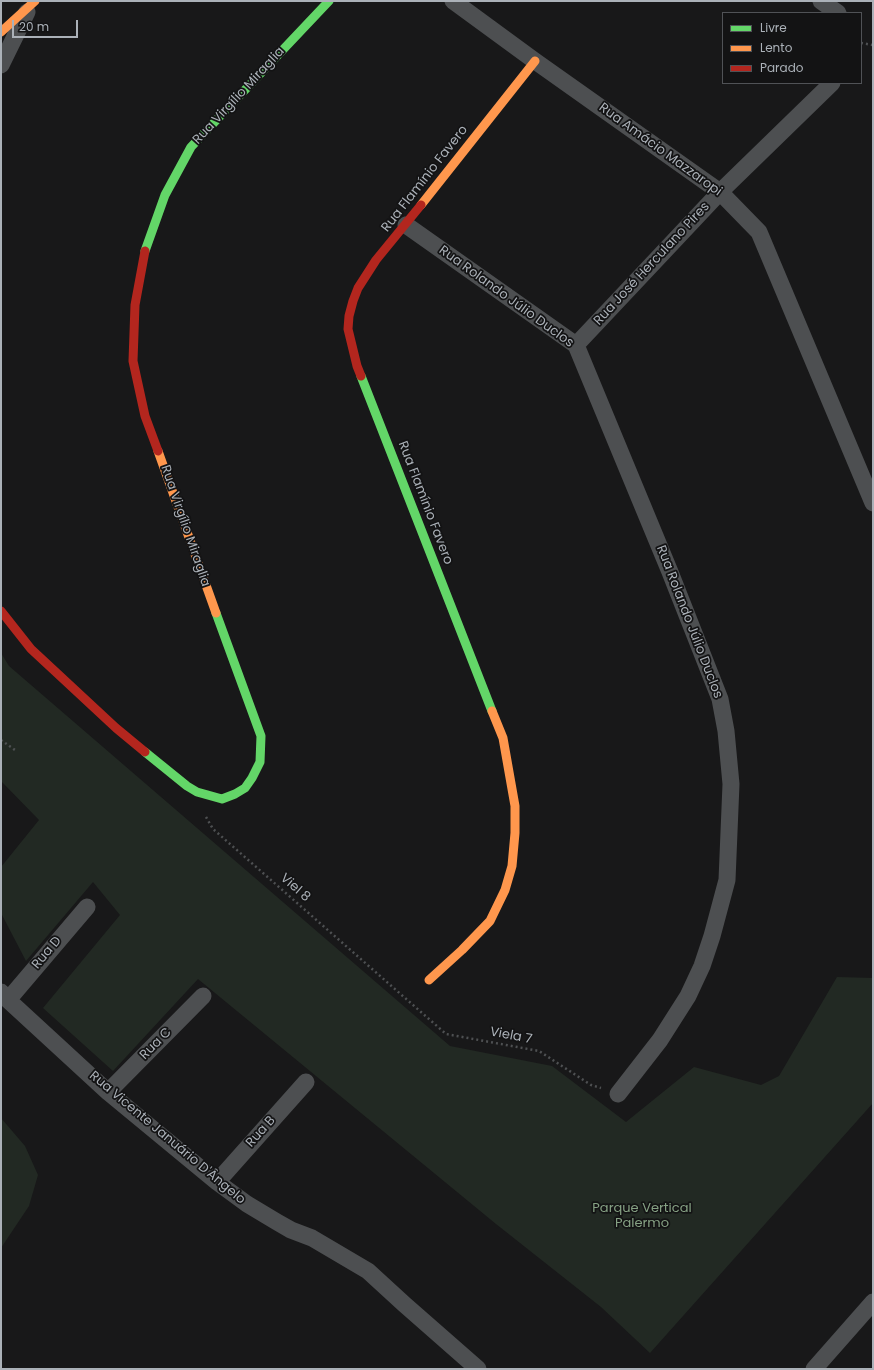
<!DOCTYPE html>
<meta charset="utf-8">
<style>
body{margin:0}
#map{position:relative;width:874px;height:1370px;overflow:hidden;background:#181819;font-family:Poppins,sans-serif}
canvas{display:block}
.frame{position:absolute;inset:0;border:2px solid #abb1b8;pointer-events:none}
.legend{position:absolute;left:722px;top:12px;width:140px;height:72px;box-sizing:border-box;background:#131314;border:1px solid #505256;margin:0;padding:5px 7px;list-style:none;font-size:12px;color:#abb1b8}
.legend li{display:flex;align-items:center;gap:8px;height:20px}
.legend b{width:20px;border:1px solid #505256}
.scale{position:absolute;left:12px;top:20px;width:66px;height:18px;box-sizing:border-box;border:2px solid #abb1b8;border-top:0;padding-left:5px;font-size:12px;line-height:14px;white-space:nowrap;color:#abb1b8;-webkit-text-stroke:3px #131314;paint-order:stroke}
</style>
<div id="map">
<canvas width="874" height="1370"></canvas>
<div class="frame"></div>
<ul class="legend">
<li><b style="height:5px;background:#63d668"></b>Livre</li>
<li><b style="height:5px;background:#ff974d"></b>Lento</li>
<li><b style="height:5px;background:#b3261e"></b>Parado</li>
</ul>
<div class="scale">20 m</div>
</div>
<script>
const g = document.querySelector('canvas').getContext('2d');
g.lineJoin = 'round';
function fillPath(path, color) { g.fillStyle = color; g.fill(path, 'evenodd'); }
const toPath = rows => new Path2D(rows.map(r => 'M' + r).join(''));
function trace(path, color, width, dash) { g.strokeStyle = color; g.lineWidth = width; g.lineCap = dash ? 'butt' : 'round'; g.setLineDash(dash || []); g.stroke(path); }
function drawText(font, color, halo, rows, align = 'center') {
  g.font = font + ' Poppins,sans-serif'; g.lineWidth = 3.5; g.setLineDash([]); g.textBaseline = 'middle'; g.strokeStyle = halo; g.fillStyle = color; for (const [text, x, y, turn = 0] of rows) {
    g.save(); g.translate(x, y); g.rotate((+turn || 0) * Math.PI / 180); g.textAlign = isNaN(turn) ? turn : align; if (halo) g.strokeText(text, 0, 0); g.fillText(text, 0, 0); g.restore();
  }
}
const green = toPath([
 [1,653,9,666,450,1046,552,1066,626,1122,694,1067,761,1085,779,1076,837,977,873,978,873,1103,650,1353,601,1307,496,1224,198,979,113,1071,43,1008,120,915,93,882,26,961,1,913,1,867,39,820,1,781],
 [1,1118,25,1146,38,1175,29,1206,1,1248]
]);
const path = toPath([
 [861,43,873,45],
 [1,740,15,750],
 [206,817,213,829,446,1034,539,1051,591,1085,601,1088]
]);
const street = toPath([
 [453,1,535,61,720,192,759,232,873,503],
 [821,1,838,13],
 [1,65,27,12],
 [406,225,576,345,670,572,720,699,726,731,731,784,727,880,712,936,702,966,688,996,660,1040,618,1094],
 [576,345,720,192,832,83],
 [1,992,8,1000,108,1092,217,1182,247,1204,277,1222,291,1230,312,1238,368,1271,404,1304,478,1369],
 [8,1000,87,907],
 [108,1092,203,996],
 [217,1182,306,1082],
 [814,1369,873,1302]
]);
const fast = toPath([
 [145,251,165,195,191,147,329,1],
 [361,376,492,711],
 [145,752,187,786,197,792,222,799,235,794,245,788,252,778,260,762,261,736,216,613]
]);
const slow = toPath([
 [1,32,35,1],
 [421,205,535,61],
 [158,451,216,613],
 [429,980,462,950,490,921,505,890,512,866,515,833,515,806,503,738,492,711]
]);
const jam = toPath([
 [145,251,135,305,133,361,145,416,158,451],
 [361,376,357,366,348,329,349,316,353,301,358,288,376,260,421,205],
 [1,611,31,649,116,728,145,752]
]);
const streetNames = [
 ["Rua Virgílio Miraglia",239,96,-47],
 ["Rua Amácio Mazzaropi",660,150,36],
 ["Rua Flamínio Favero",425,179,-52],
 ["Rua José Herculano Pires",652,264,-47],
 ["Rua Rolando Júlio Duclos",506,297,36],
 ["Rua Flamínio Favero",425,503,69],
 ["Rua Virgílio Miraglia",185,526,71],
 ["Rua Rolando Júlio Duclos",689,622,69],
 ["Viel 8",295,888,41],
 ["Rua D",47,953,-50],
 ["Viela 7",511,1036,11],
 ["Rua C",156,1044,-45],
 ["Rua B",261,1132,-48],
 ["Rua Vicente Januário D'Ângelo",167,1138,40]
];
const parkNames = [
 ["Parque Vertical",642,1209],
 ["Palermo",642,1224]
];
fillPath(green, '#222923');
trace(path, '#4e5052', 2.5, [2, 3]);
trace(street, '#4d4f51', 17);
trace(fast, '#63d668', 9);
trace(slow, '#ff974d', 9);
trace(jam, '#b3261e', 9);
drawText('13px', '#abb1b8', '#131314', streetNames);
drawText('13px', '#86a184', '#131314', parkNames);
</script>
